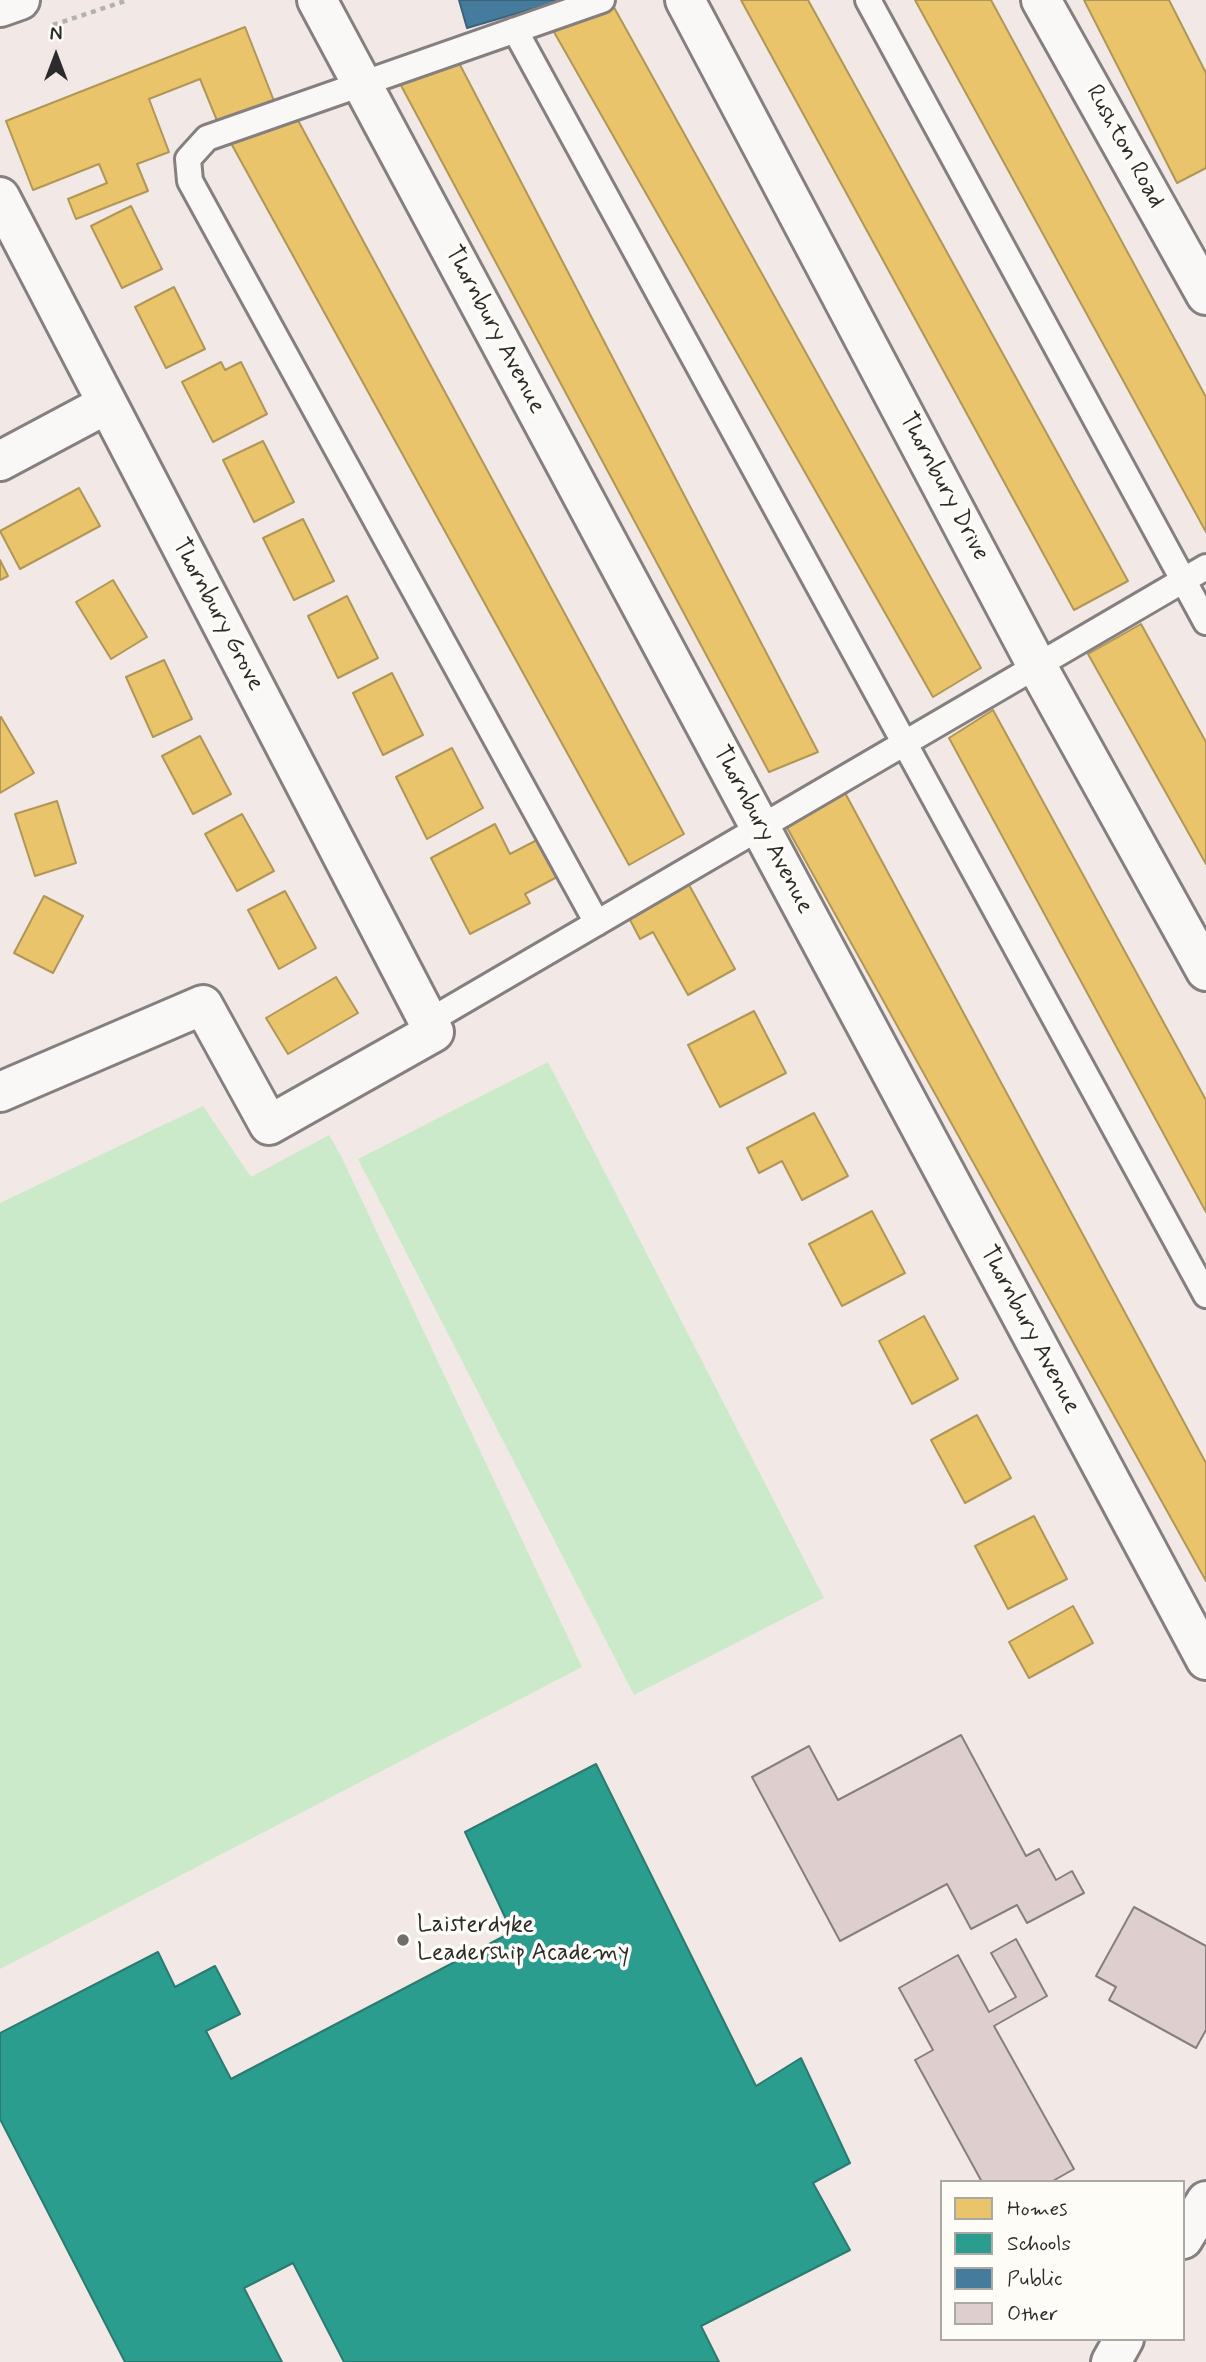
<!DOCTYPE html>
<style>
body{margin:0}
#map{position:relative;width:1206px;height:2362px;overflow:hidden;background:#f2e8e5;font-family:Mynerve,sans-serif}
canvas{display:block}
.legend{position:absolute;left:940px;top:2180px;width:245px;height:161px;box-sizing:border-box;background:#fdfcf7;border:2px solid #a9a8a5;margin:0;padding:9px 12px;list-style:none;font-size:21px;color:#2b2b2b}
.legend li{display:flex;align-items:center;gap:14px;height:35px}
.legend b{width:35px;border:2px solid #a9a8a5}
.north{position:absolute;left:21px;top:21px;width:70px;height:70px;-webkit-text-stroke:5px #fdfcf7;paint-order:stroke;rotate:0deg;font-size:19px;font-weight:700;line-height:28px;text-align:center;color:#2b2b2b}
.north::after{content:'';display:block;margin:auto;width:24px;height:32px;background:#2b2b2b;clip-path:polygon(50% 0,100% 100%,50% 72%,0 100%)}
</style>
<div id="map">
<canvas width="1206" height="2362"></canvas>
<ul class="legend">
<li><b style="height:19px;background:#e9c46a"></b>Homes</li>
<li><b style="height:19px;background:#2a9d8f"></b>Schools</li>
<li><b style="height:19px;background:#457b9d"></b>Public</li>
<li><b style="height:19px;background:#decfce"></b>Other</li>
</ul>
<div class="north">N</div>
</div>
<script>
const g = document.querySelector('canvas').getContext('2d');
g.lineJoin = 'round';
function fillPath(path, color) { g.fillStyle = color; g.fill(path, 'evenodd'); }
const toPath = rows => new Path2D(rows.map(r => 'M' + r).join(''));
function trace(path, color, width, dash) { g.strokeStyle = color; g.lineWidth = width; g.lineCap = dash ? 'butt' : 'round'; g.setLineDash(dash || []); g.stroke(path); }
function drawText(font, color, halo, rows, align = 'center') {
  g.font = font + ' Mynerve,sans-serif'; g.lineWidth = 7; g.setLineDash([]); g.textBaseline = 'middle'; g.strokeStyle = halo; g.fillStyle = color; for (const [text, x, y, turn = 0] of rows) {
    g.save(); g.translate(x, y); g.rotate((+turn || 0) * Math.PI / 180); g.textAlign = isNaN(turn) ? turn : align; if (halo) g.strokeText(text, 0, 0); g.fillText(text, 0, 0); g.restore();
  }
}
const green = toPath([
 [548,1062,824,1598,634,1695,358,1159],
 [203,1106,251,1177,329,1135,341,1156,582,1667,0,1969,0,1203]
]);
const homes = toPath([
 [741,0,808,0,1128,581,1074,610,741,0],
 [915,0,991,0,1206,397,1206,532,915,0],
 [1084,0,1169,0,1206,73,1206,168,1177,183,1084,0],
 [611,2,981,668,933,697,550,25,611,2],
 [245,27,274,101,218,123,200,79,149,99,169,152,137,164,148,191,76,219,68,199,107,183,99,164,33,190,6,121,245,27],
 [458,61,818,752,769,772,397,78,458,61],
 [294,113,684,834,629,865,227,136,294,113],
 [131,206,162,269,122,288,91,226,131,206],
 [174,287,205,349,166,368,135,307,174,287],
 [221,362,225,370,241,362,267,414,213,442,182,382,221,362],
 [263,441,294,502,254,522,223,460,263,441],
 [79,488,100,526,20,569,0,531,79,488],
 [303,519,334,581,294,600,263,538,303,519],
 [0,560,8,576,0,580,0,560],
 [113,580,147,637,111,659,76,602,113,580],
 [347,596,378,658,338,678,308,616,347,596],
 [1141,624,1206,742,1206,864,1088,654,1141,624],
 [164,660,192,719,153,737,126,677,164,660],
 [392,673,423,735,383,755,353,693,392,673],
 [993,710,1206,1100,1206,1212,949,738,993,710],
 [1,717,34,773,0,793,0,718,1,717],
 [200,736,231,794,193,814,162,756,200,736],
 [452,748,483,808,427,839,396,777,452,748],
 [844,791,1206,1463,1206,1581,785,824,844,791],
 [57,801,76,863,35,876,15,814,57,801],
 [242,814,274,871,237,891,205,834,242,814],
 [495,824,510,854,537,840,557,877,525,894,530,903,470,934,431,858,495,824],
 [688,883,735,969,688,995,653,932,640,939,628,916,688,883],
 [285,891,316,948,279,969,248,910,285,891],
 [44,896,83,916,53,973,14,953,44,896],
 [336,977,358,1013,288,1054,266,1018,336,977],
 [754,1011,786,1073,720,1107,688,1045,754,1011],
 [814,1113,848,1176,802,1200,782,1161,759,1173,747,1148,814,1113],
 [872,1211,905,1273,842,1306,809,1244,872,1211],
 [924,1316,958,1379,912,1404,879,1341,924,1316],
 [977,1415,1011,1478,965,1503,931,1440,977,1415],
 [1034,1516,1067,1579,1008,1609,975,1546,1034,1516],
 [1073,1606,1093,1643,1029,1678,1009,1642,1073,1606]
]);
const schools = toPath([
 [596,1764,756,2086,801,2058,850,2163,813,2183,850,2250,701,2326,719,2362,344,2362,293,2263,244,2288,282,2362,125,2362,0,2119,0,2033,158,1952,175,1987,215,1966,240,2014,206,2031,231,2079,512,1932,465,1832,596,1764]
]);
const public = toPath([
 [459,0,563,0,467,28,459,0]
]);
const building = toPath([
 [961,1735,1026,1856,1039,1849,1056,1880,1072,1871,1084,1893,1027,1923,1017,1905,971,1929,947,1884,840,1941,752,1777,809,1746,838,1800,961,1735],
 [1134,1907,1206,1946,1206,2030,1196,2048,1109,2000,1116,1987,1096,1976,1134,1907],
 [1016,1939,1047,1996,994,2026,1074,2169,1051,2182,982,2182,915,2060,933,2050,899,1988,958,1955,989,2012,1016,1997,991,1953,1016,1939]
]);
const path = toPath([
 [53,25,128,0]
]);
const lane = toPath([
 [868,0,1206,622],
 [515,30,1206,1295],
 [597,923,190,181,188,159,207,138,602,0],
 [429,1021,1206,567]
]);
const street = toPath([
 [317,0,1206,1660],
 [685,0,1037,666,1206,971],
 [1041,0,1206,295],
 [0,197,434,1032,269,1125,203,1005,0,1092],
 [0,461,107,404]
]);
const secondary = toPath([
 [0,7,20,0]
]);
const highway = toPath([
 [1183,2239,1206,2201],
 [1111,2362,1124,2339]
]);
const markers = [
 [403,1940,7,"#716d6c"]
];
const streetNames = [
 ["Rushton Road",1124,147,61],
 ["Thornbury Avenue",494,330,62],
 ["Thornbury Drive",943,487,62],
 ["Thornbury Grove",217,615,62],
 ["Thornbury Avenue",762,830,62],
 ["Thornbury Avenue",1029,1330,62]
];
const poiNames = [
 ["Laisterdyke",417,1926],
 ["Leadership Academy",417,1954]
];
fillPath(green, '#cbeaca');
fillPath(homes, '#e9c46a');
trace(homes, '#b09657', 2);
fillPath(schools, '#2a9d8f');
trace(schools, '#2a7b71', 2);
fillPath(public, '#457b9d');
trace(public, '#3d637b', 2);
fillPath(building, '#decfce');
trace(building, '#85807f', 2);
trace(lane, '#85807f', 30);
trace(street, '#85807f', 44);
trace(secondary, '#85807f', 44);
trace(highway, '#85807f', 44);
trace(path, '#b3b1af', 4.5, [5, 5]);
trace(lane, '#faf8f6', 24);
trace(street, '#faf8f6', 38);
trace(secondary, '#faf8f6', 38);
trace(highway, '#faf8f6', 38);
for (const [x, y, r, color] of markers) { const dot = new Path2D(); dot.arc(x, y, r, 0, 2 * Math.PI); g.fillStyle = color; g.fill(dot); trace(dot, '#fdfcf7', 2.5); }
drawText('24px', '#2b2b2b', '#fdfcf7', streetNames);
drawText('24px', '#2b2b2b', '#fdfcf7', poiNames, 'left');
</script>
